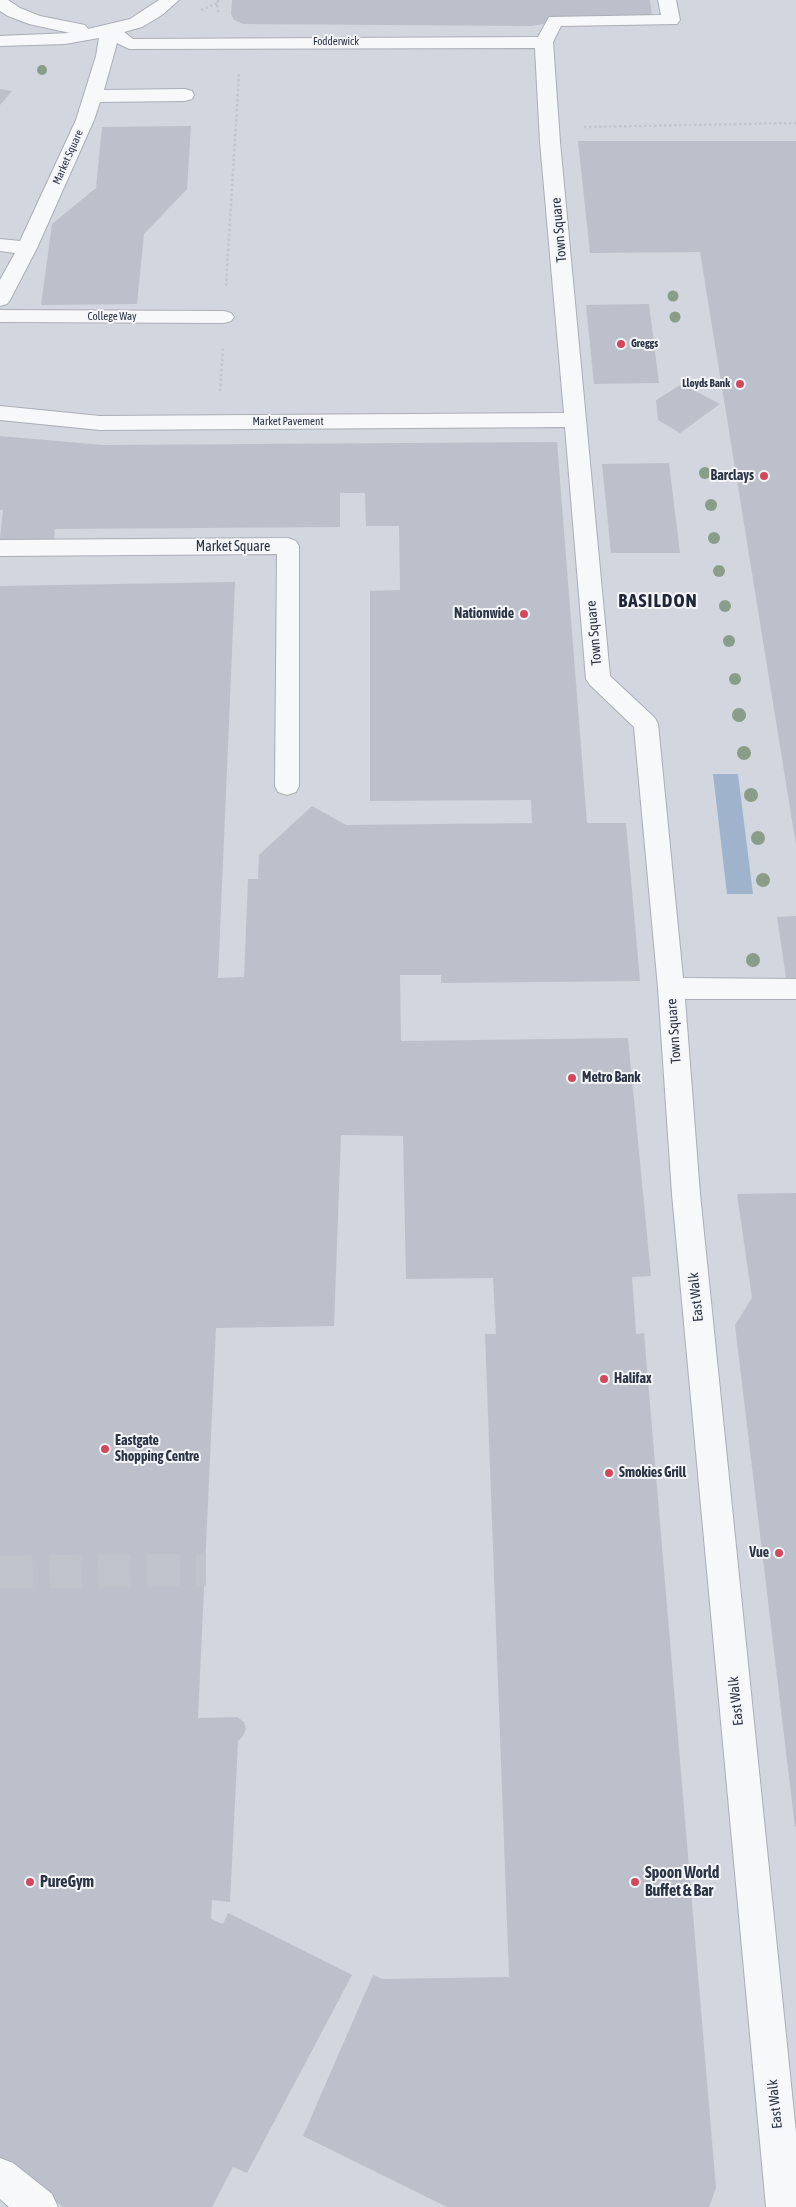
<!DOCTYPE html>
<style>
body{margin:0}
canvas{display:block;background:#e4e7ec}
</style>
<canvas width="796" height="2207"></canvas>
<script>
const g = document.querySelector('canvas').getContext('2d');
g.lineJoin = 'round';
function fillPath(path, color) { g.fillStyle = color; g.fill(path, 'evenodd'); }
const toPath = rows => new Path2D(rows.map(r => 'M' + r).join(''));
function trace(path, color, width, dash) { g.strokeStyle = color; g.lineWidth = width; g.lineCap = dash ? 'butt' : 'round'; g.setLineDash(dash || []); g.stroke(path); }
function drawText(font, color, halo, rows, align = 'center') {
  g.font = font + ' "Asap Condensed",sans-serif'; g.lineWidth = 4; g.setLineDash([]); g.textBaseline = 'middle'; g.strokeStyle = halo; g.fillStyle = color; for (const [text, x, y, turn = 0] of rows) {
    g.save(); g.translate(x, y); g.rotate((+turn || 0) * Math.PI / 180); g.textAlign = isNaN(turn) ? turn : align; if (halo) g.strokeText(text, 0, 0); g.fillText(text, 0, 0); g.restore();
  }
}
const built = toPath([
 [0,0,796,0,796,2207,0,2207]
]);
const water = toPath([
 [713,774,738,774,753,894,727,894]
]);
const building = toPath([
 [232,0,650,0,652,16,552,16,550,20,543,24,531,26,244,24,234,20,231,14],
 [0,89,12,91,0,105],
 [191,126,187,189,144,234,137,304,41,305,52,224,96,188,102,127],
 [578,141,796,141,796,845,700,252,590,253],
 [649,304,659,383,594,384,586,305],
 [682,384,720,404,680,433,658,420,656,400],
 [0,436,103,445,557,442,587,823,626,823,640,981,441,983,441,975,400,975,401,1041,628,1038,651,1276,632,1277,636,1334,644,1333,716,2188,709,2207,447,2207,303,2136,373,1975,382,1979,509,1977,485,1334,496,1334,493,1278,406,1279,403,1136,341,1135,334,1326,216,1328,198,1718,237,1717,244,1722,246,1729,243,1736,238,1741,230,1902,212,1900,211,1919,223,1924,228,1913,352,1975,247,2173,233,2167,212,2207,63,2207,0,2157,0,586,235,582,218,978,244,977,248,879,258,879,259,855,312,806,346,825,532,823,531,800,370,801,370,591,400,590,399,526,366,526,365,493,340,493,340,527,55,529,54,539,0,539,3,510,0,510],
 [669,463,680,553,611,553,602,464],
 [796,916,796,984,787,984,777,917],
 [796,1193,796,1827,795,1827,735,1325,752,1298,737,1194]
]);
const minorTunnel = toPath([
 [0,1572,206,1570]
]);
const path = toPath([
 [218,0,217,9,219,13],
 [201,10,218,3],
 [584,127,796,123],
 [226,286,239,73],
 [220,391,223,348]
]);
const minor = toPath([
 [0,0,8,0,20,8,40,16,85,25,88,29,130,19,159,0,179,0,162,15,142,27,124,32,133,39,538,37,549,17,661,15,658,0,676,0,680,20,677,24,561,26,553,42,560,142,610,676,655,718,658,724,683,978,796,979,796,999,685,999,700,1194,796,2133,796,2207,766,2207,672,1194,658,988,634,727,590,685,586,679,565,427,100,430,0,420,0,406,100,416,564,413,540,142,535,48,129,49,117,43,104,90,185,89,192,91,194,95,192,99,185,101,100,102,94,120,37,248,10,300,7,304,0,306,0,280,15,253,0,251,0,239,20,241,76,120,96,56,99,38,65,44,0,46,0,36,70,33,29,24,8,16,0,11,0,0],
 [0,310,224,311,231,313,234,317,231,321,224,323,0,322,0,310],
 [288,538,296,541,299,546,299,786,296,792,287,795,278,792,275,786,277,554,0,556,0,540,288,538],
 [0,2158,13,2163,52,2194,58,2207,9,2207,0,2199,0,2158]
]);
const trees = [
 [42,70,5],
 [673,296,5.5],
 [675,317,5.5],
 [705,473,6],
 [711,505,6],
 [714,538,6],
 [719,571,6],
 [725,606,6],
 [729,641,6],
 [735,679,6],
 [739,715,7],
 [744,753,7],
 [751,795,7],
 [758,838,7],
 [763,880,7],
 [753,960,7]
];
const markers = [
 [621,344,5,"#d1495b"],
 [740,384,5,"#d1495b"],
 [764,476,5,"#d1495b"],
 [524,614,5,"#d1495b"],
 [572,1078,5,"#d1495b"],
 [604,1379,5,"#d1495b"],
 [105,1449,5,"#d1495b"],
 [609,1473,5,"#d1495b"],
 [779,1553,5,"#d1495b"],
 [30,1882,5,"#d1495b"],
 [635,1882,5,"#d1495b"]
];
const farStreetnames = [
 ["Fodderwick",336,42],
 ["Market Square",68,157,-66],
 ["College Way",112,317],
 ["Market Pavement",288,422]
];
const farPoinames = [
 ["Greggs",631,344],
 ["Lloyds Bank",730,384,"right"]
];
const streetNames = [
 ["Town Square",559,230,-95],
 ["Market Square",233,547],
 ["Town Square",594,633,-95],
 ["Town Square",674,1031,-94],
 ["East Walk",696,1297,-96],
 ["East Walk",736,1701,-96],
 ["East Walk",775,2104,-96]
];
const poiNames = [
 ["Barclays",754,476,"right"],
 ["Nationwide",514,614,"right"],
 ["Metro Bank",582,1078],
 ["Halifax",614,1379],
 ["Eastgate",115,1441],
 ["Shopping Centre",115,1457],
 ["Smokies Grill",619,1473],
 ["Vue",769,1553,"right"]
];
const nearPoinames = [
 ["Spoon World",645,1873],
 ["Buffet & Bar",645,1891],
 ["PureGym",40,1882]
];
const districtNames = [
 ["BASILDON",658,601]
];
fillPath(built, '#d2d6de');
fillPath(water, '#9fb4cc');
fillPath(building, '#bbc0ca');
trace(minorTunnel, '#bfc3cb', 33, [33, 16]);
trace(minor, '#a9aeb7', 2);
trace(path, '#c2c5cb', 2.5, [2.5, 2.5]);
fillPath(minor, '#f7f8fa');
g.fillStyle = '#899d89';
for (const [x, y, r] of trees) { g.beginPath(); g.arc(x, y, r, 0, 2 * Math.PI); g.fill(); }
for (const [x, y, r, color] of markers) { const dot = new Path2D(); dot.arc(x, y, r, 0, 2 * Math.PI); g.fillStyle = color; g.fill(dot); trace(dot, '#f4f6f9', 2); }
drawText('11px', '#2b3445', '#f4f6f9', farStreetnames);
drawText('bold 11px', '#2b3445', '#f4f6f9', farPoinames, 'left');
drawText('14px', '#2b3445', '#f4f6f9', streetNames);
drawText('bold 14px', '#2b3445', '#f4f6f9', poiNames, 'left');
drawText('bold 16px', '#2b3445', '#f4f6f9', nearPoinames, 'left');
g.letterSpacing = '1px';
drawText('bold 19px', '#1d2536', '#f4f6f9', districtNames);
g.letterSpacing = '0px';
</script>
